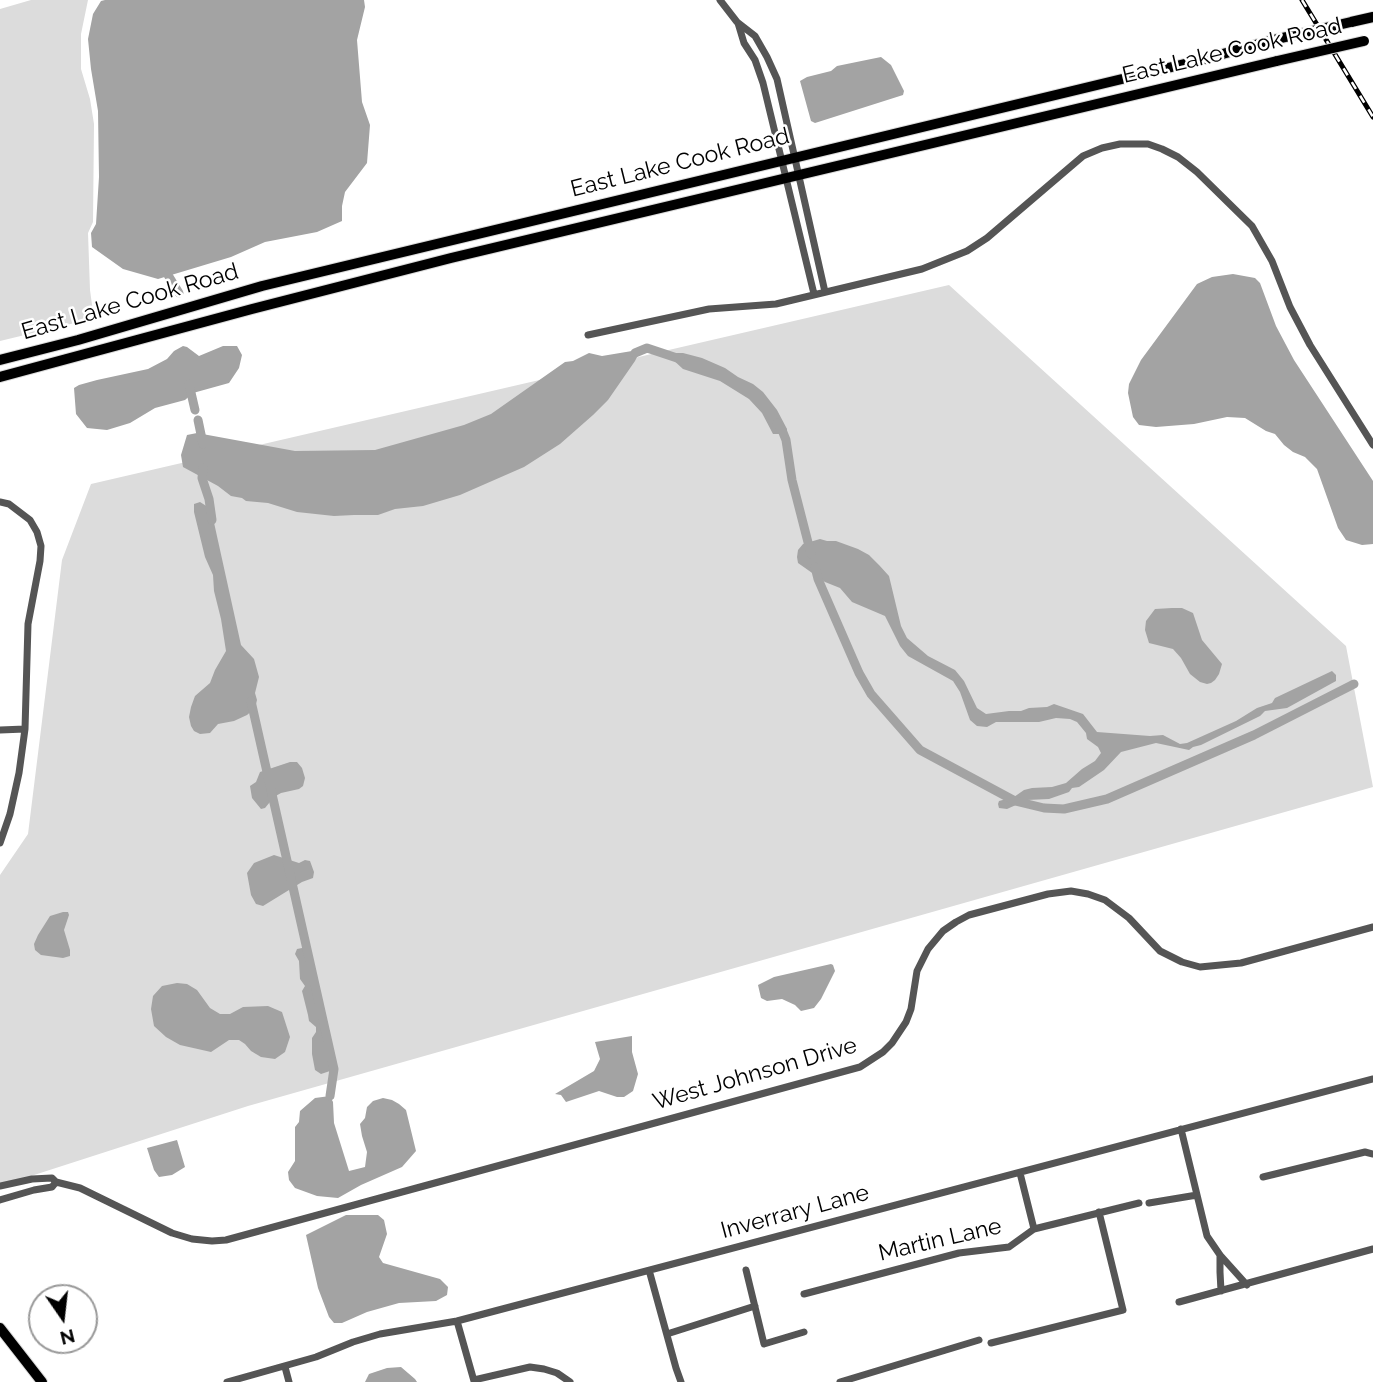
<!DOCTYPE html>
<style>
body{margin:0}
#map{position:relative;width:1373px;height:1382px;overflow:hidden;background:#fff;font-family:Raleway,sans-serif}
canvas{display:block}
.north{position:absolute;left:28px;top:1284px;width:70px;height:70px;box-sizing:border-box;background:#fff;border:2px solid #999;border-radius:50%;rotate:166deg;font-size:19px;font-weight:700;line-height:28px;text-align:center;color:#000}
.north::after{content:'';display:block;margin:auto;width:24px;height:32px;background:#000;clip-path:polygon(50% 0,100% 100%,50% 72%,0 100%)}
</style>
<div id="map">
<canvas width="1373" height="1382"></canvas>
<div class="north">N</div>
</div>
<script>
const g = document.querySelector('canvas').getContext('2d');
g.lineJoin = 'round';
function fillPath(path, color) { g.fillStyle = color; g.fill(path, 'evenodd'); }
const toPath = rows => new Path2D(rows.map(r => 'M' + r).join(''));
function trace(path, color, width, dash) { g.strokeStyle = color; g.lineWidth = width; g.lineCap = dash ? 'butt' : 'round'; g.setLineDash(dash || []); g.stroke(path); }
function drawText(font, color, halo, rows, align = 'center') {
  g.font = font + ' Raleway,sans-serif'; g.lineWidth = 5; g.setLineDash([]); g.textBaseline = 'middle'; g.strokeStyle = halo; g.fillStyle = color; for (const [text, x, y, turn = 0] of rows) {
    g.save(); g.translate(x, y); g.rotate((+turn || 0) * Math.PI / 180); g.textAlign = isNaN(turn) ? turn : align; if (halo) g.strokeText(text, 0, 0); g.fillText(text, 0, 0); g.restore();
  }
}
const green = toPath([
 [31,0,88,0,81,34,81,69,90,99,94,124,93,222,88,233,90,290,93,312,91,319,0,341,0,9],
 [949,285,1346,646,1373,787,248,1106,0,1186,0,875,28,834,62,560,91,484]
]);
const water = toPath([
 [105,0,364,0,365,7,357,40,362,102,370,125,367,163,345,192,342,206,342,221,317,232,265,242,231,257,158,279,123,269,92,247,91,233,96,224,99,177,98,111,91,69,88,39,93,14,101,1],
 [881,57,891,65,904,91,903,95,815,123,811,121,800,81,807,77,831,71,837,66],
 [1233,274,1255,278,1260,283,1276,326,1294,360,1373,481,1373,544,1362,545,1346,540,1338,528,1317,469,1305,457,1293,452,1284,445,1275,434,1266,431,1245,418,1227,417,1194,424,1156,427,1139,425,1133,417,1128,393,1129,384,1141,360,1197,284,1212,277],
 [183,346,187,347,199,356,223,346,237,346,242,355,239,368,229,383,193,393,185,400,155,408,130,423,107,430,87,428,76,414,74,388,79,385,97,380,148,369,167,359,174,351],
 [632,351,637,357,635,361,608,400,593,415,560,444,524,467,460,495,423,506,395,509,378,515,354,515,334,516,297,512,268,503,246,501,242,498,231,496,218,486,183,467,181,455,187,435,197,433,295,451,375,450,464,425,491,414,565,362,573,361,589,353,602,356],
 [671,353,683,353,702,358,725,368,738,377,753,384,763,392,777,410,787,429,787,432,779,434,773,434,762,413,749,399,720,381,683,369,670,357],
 [200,502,211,509,241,645,254,659,259,677,255,693,257,700,255,708,247,715,234,721,218,724,210,733,200,734,194,731,191,726,189,717,191,707,195,696,210,683,215,670,226,651,221,619,214,591,213,575,205,557,194,512,194,504],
 [820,539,827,541,836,541,858,549,869,555,879,565,889,576,901,626,907,638,928,656,955,670,964,681,977,708,986,714,1009,711,1021,711,1029,708,1047,707,1054,704,1083,714,1097,732,1150,736,1163,735,1180,744,1187,743,1236,721,1257,708,1272,703,1275,698,1332,671,1336,675,1336,681,1287,708,1265,711,1260,716,1201,745,1193,747,1189,750,1156,743,1121,752,1104,770,1079,787,1072,788,1069,792,1049,799,1027,800,1007,809,999,808,998,804,999,801,1014,797,1024,790,1032,788,1052,787,1066,783,1082,769,1095,761,1101,753,1098,747,1087,739,1086,733,1077,722,1070,719,1056,718,1039,722,996,722,987,727,977,726,970,720,960,692,953,681,908,656,900,646,885,616,852,602,840,588,825,582,798,563,797,557,798,550,803,544],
 [1172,608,1182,608,1193,613,1202,640,1222,664,1219,674,1215,680,1211,683,1207,684,1200,682,1190,674,1181,658,1173,649,1149,643,1145,630,1146,621,1155,609],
 [290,762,297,762,302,768,305,778,303,786,299,789,281,793,274,797,265,808,261,809,252,798,250,786,256,782,260,772],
 [274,855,299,863,305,860,310,861,314,872,313,878,302,882,263,906,256,904,251,895,247,873,254,863],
 [63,912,68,912,69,915,64,930,70,950,70,956,63,958,41,955,35,950,34,944,38,935,50,916],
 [302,948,310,949,315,975,312,980,313,987,318,989,324,1018,321,1023,323,1031,328,1032,330,1041,330,1071,321,1074,315,1070,312,1054,312,1038,316,1032,316,1027,309,1021,308,1015,302,991,305,986,300,979,299,961,295,954,297,949],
 [831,964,833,965,835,971,821,999,814,1008,801,1011,795,1005,782,999,767,1001,761,998,758,985,774,977],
 [177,983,187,984,197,990,210,1008,220,1014,230,1014,243,1007,268,1006,282,1012,290,1037,285,1052,275,1059,261,1057,251,1051,245,1044,239,1040,229,1040,211,1052,180,1045,166,1037,154,1026,151,1009,153,996,162,986],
 [632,1036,632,1052,638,1074,633,1091,624,1097,617,1097,599,1091,566,1102,561,1095,555,1094,594,1071,600,1059,595,1042],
 [330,1096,333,1102,334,1123,349,1171,365,1167,367,1152,362,1136,360,1124,365,1118,367,1107,373,1101,383,1098,392,1100,399,1104,406,1110,416,1151,402,1167,361,1185,338,1198,317,1196,295,1188,289,1180,288,1172,295,1161,295,1127,299,1122,300,1111,315,1098],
 [177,1140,185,1167,172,1175,159,1177,154,1170,147,1148],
 [346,1215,378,1215,384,1220,387,1234,379,1257,383,1263,440,1279,448,1287,447,1295,436,1301,399,1303,367,1312,342,1323,334,1323,329,1317,318,1288,306,1235],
 [401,1367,415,1379,417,1382,365,1382,369,1374,387,1368]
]);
const canal = toPath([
 [168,275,179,293],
 [635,353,647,348,680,359],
 [189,384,195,410],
 [198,420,203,444],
 [777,423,782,430,786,440,792,480,811,554],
 [203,468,202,478,209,499,212,520],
 [815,567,818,579,859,673,871,694,920,750,1015,801,1044,808,1064,809,1107,799,1254,735,1354,684],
 [251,701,334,1069,330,1096]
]);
const street = toPath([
 [720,0,737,22,755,36,767,57,777,79,825,292],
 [738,23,744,43,755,60,763,83,814,294],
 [588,335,709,309,776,304,922,269,967,251,987,238,1083,156,1102,148,1120,144,1148,144,1162,149,1178,157,1197,172,1252,226,1272,261,1290,307,1310,345,1373,445],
 [0,502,9,504,30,520,37,532,41,546,40,561,28,624,25,729,19,773,10,814,0,843],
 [0,730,25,729],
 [1181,1129,1207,1236,1220,1255,1247,1285],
 [1020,1173,1034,1229],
 [1263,1177,1365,1152,1373,1154],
 [0,1186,32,1179,52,1178,56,1182,80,1188,172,1233,192,1239,212,1241,226,1240,860,1067,883,1052,892,1043,906,1022,911,1009,917,971,928,949,943,931,956,922,969,915,1048,894,1071,891,1088,894,1105,900,1129,918,1160,951,1182,962,1200,967,1241,963,1373,927],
 [0,1200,34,1190,52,1187,56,1182],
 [1149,1203,1197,1195],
 [1220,1255,1220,1272,1221,1291],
 [649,1270,676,1368,681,1382],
 [746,1270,764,1344,804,1332],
 [804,1294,959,1253,1009,1247,1034,1229,1139,1203],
 [1179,1302,1373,1249],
 [457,1321,474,1381],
 [667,1334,755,1306],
 [991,1343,1123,1310,1099,1212],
 [285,1367,289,1382],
 [474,1380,530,1367,544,1369,557,1373,570,1382],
 [227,1382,316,1357,353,1342,380,1334,457,1321,1373,1079],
 [840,1382,979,1340]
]);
const primary = toPath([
 [1351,22,1373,17],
 [0,360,78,340,262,286,1201,60,1273,40],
 [0,377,252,309,451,258,1277,61],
 [0,1328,42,1382]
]);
const rail = toPath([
 [1302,0,1373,117]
]);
const primaryBridge = toPath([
 [1273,40,1351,22],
 [1277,61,1364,41]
]);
const streetNames = [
 ["East Lake Cook Road",1232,51,-13],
 ["East Lake Cook Road",680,163,-14],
 ["East Lake Cook Road",130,302,-16],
 ["West Johnson Drive",755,1074,-16],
 ["Inverrary Lane",795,1212,-15],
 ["Martin Lane",940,1240,-13]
];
fillPath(green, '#dcdcdc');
fillPath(water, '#a3a3a3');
trace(canal, '#a3a3a3', 9);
trace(primary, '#dbdbdb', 12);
trace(street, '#555', 7);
trace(primary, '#000', 10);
trace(rail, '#000', 5);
trace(rail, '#fff', 2.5, [8]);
trace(primaryBridge, '#dbdbdb', 12, []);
trace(primaryBridge, '#000', 10);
drawText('23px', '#000', '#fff', streetNames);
</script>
